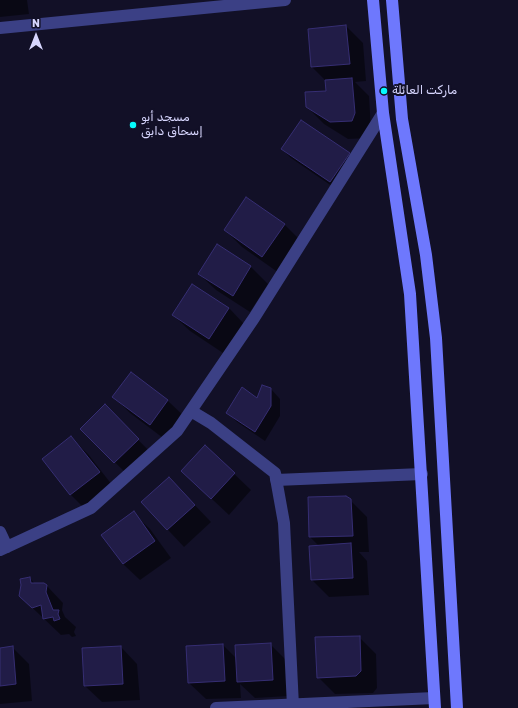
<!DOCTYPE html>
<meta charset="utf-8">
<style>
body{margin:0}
#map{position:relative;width:518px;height:708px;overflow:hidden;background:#121027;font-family:Rubik,sans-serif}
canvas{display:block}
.north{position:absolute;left:16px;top:16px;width:40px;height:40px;-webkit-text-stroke:3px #121027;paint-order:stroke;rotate:0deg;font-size:11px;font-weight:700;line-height:16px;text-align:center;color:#d7d6fe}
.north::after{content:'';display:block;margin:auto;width:14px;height:18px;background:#d7d6fe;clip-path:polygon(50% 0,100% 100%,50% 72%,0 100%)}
</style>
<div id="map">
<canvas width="518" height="708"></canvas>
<div class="north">N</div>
</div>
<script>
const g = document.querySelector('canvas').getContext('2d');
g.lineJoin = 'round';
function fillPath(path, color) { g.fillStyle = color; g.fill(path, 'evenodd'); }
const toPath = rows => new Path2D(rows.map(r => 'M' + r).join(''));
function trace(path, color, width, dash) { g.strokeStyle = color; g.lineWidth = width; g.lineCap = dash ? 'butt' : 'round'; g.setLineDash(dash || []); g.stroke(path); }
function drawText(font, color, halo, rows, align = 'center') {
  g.font = font + ' Rubik,Vazirmatn,sans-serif'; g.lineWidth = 4; g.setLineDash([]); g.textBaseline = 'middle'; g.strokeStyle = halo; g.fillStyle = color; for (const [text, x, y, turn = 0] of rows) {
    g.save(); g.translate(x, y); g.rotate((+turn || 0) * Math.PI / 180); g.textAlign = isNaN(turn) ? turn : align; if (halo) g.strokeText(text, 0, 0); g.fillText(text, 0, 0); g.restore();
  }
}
const shadow = toPath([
 [0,0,27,0,29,14,0,17],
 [346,26,363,43,366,81,355,82,369,96,371,130,369,138,348,139,324,124,307,107,327,92,326,81,312,67,309,30],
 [282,149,349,154,358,163,339,191,291,158],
 [284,224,301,241,279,273,242,247,225,230],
 [217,246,251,267,268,284,250,312,216,290,199,274],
 [229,308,245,325,226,355,190,331,173,315],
 [131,373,168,401,185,417,167,441,130,413,114,397],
 [271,389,280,399,280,416,265,441,237,422,228,413,257,400],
 [105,406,155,457,132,479,81,429],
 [71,438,88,454,116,490,87,511,71,495,43,459],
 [205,446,251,490,229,515,182,471],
 [169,478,211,522,184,547,142,502],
 [309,498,350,500,367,517,369,552,359,552,367,561,369,595,329,597,312,580,319,546,310,537],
 [133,513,150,529,171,558,140,580,123,564],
 [30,578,35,584,47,586,63,603,62,610,65,617,76,627,74,632,76,636,72,637,69,634,61,635,20,596],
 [359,637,376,654,377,688,373,693,335,694,318,677],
 [270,644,287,661,289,696,255,698,240,684,241,698,206,699,189,683,223,645,237,659],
 [12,647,29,664,32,701,0,704,0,649],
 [121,647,137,664,140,700,102,702,85,686]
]);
const building = toPath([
 [346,25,350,64,311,67,308,29,346,25],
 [352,78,355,113,352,121,330,122,306,107,305,92,326,91,325,80,352,78],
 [301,120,350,153,330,182,281,149,301,120],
 [246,197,285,224,262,257,224,230,246,197],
 [217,244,251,266,233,296,198,274,217,244],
 [192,284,229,308,209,339,172,315,192,284],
 [131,372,168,400,150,425,112,397,131,372],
 [262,385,271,388,271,406,255,432,226,413,242,387,257,398,262,385],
 [105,404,139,439,114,463,80,429,105,404],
 [71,436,100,472,70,495,42,459,71,436],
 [205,445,235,473,211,499,181,471,205,445],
 [169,477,195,505,167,530,141,502,169,477],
 [346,496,351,499,353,536,309,537,308,497,346,496],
 [134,511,155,541,123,564,101,535,134,511],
 [351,543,353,578,311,580,309,546,351,543],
 [30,577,31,583,44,583,47,585,46,592,53,610,59,610,58,614,60,619,54,621,53,617,43,619,41,605,32,608,19,596,21,585,20,579,30,577],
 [360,636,361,671,356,676,317,678,315,637,360,636],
 [271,643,273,680,237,682,235,645,271,643],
 [223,644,225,681,188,683,186,646,223,644],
 [13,646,16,684,0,686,0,648,13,646],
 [121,646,123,684,84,686,82,648,121,646]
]);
const street = toPath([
 [0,28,285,0],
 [191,411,211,423,275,473,284,523,293,706],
 [276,480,422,474],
 [0,532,7,547],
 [0,550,91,508,177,431,254,318,383,113],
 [216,708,434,698]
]);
const secondary = toPath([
 [373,0,383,113,410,294,435,708],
 [392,0,402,119,426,255,436,338,457,708]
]);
const markers = [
 [384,91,4,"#05fafc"],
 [133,125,4,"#05fafc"]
];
const poiNames = [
 ["ماركت العائلة",392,91],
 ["مسجد أبو",141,118],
 ["إسحاق دابق",141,132]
];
fillPath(shadow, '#0007');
fillPath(building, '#211c47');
trace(building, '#362e73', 1);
trace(street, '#3b4085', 12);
trace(secondary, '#6e78fd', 12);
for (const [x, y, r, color] of markers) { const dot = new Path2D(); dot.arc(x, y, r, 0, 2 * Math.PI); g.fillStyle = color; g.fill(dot); trace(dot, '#121027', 1.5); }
drawText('12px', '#d7d6fe', '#121027', poiNames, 'left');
</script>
